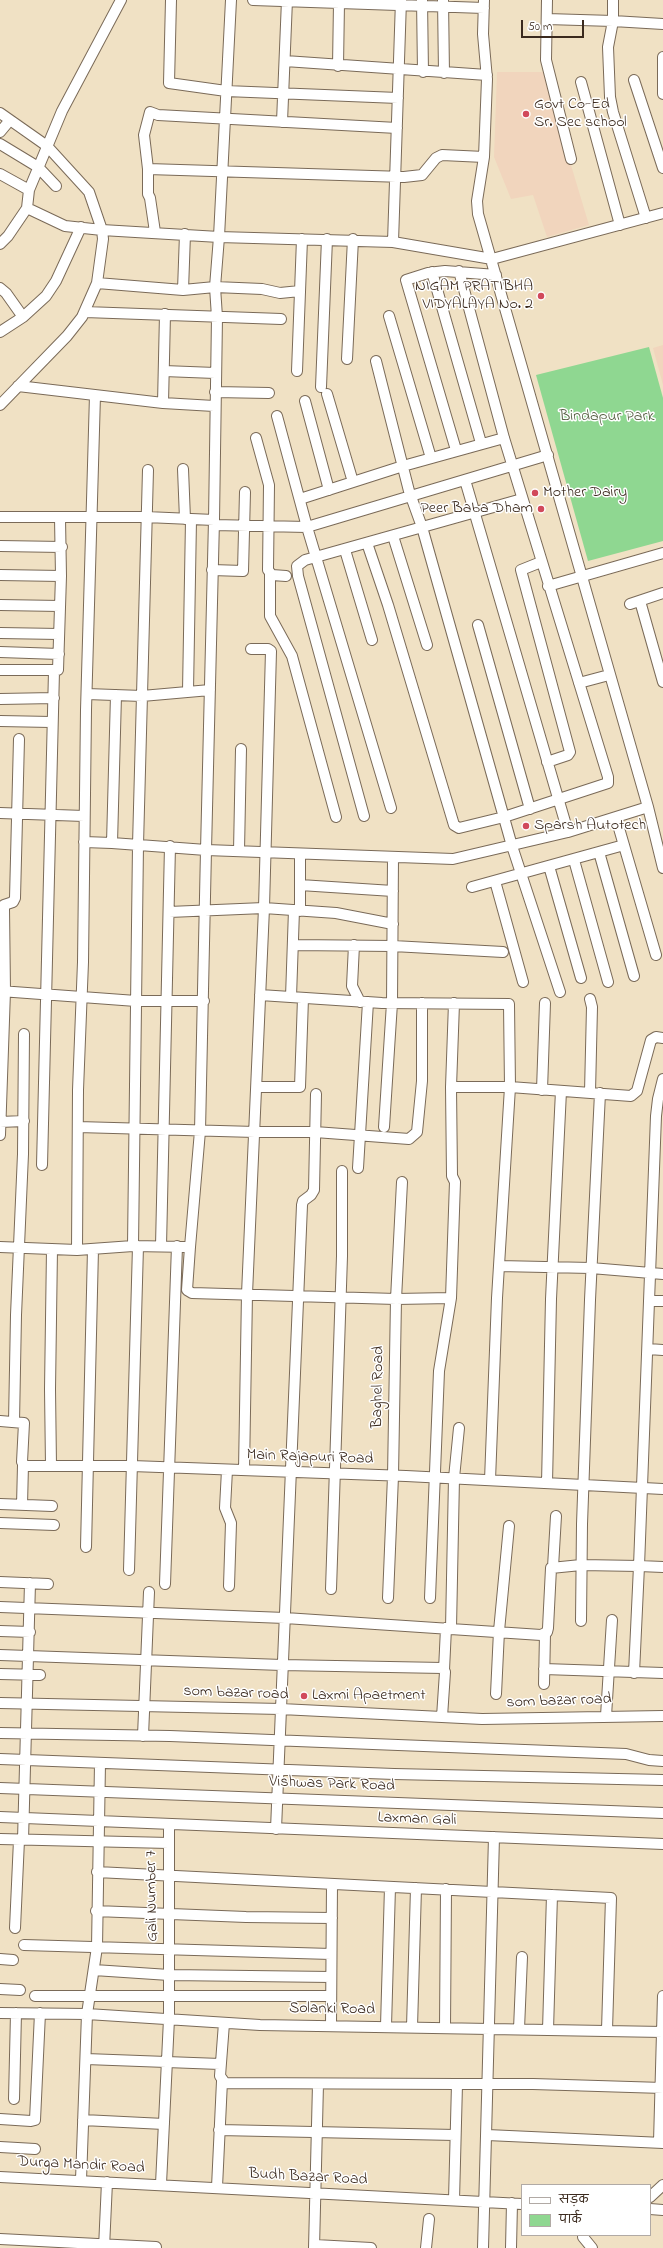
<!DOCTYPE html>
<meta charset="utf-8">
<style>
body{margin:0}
#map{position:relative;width:663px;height:2248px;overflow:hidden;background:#f0e1c4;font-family:"Indie Flower","Playpen Sans Deva",sans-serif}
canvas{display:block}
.legend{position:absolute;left:521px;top:2184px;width:130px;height:52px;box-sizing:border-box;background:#fff;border:1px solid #b1aaa5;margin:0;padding:5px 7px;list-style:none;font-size:12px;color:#3b2a1e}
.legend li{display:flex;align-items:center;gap:8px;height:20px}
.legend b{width:20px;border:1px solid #b1aaa5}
.scale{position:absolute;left:521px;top:20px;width:63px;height:18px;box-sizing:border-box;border:2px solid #3b2a1e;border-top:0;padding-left:5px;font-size:12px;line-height:14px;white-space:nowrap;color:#3b2a1e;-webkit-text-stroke:3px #fff;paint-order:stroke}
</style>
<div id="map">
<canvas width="663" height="2248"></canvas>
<ul class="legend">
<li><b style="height:5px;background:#fff"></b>सड़क</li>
<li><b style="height:11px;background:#8fd791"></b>पार्क</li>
</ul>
<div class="scale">50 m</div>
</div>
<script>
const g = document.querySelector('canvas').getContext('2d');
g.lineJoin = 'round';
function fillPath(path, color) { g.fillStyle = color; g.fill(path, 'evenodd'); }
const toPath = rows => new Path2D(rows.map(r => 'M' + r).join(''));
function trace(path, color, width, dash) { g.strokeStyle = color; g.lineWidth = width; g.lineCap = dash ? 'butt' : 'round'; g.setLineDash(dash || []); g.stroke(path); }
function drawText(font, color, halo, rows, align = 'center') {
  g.font = font + ' "Indie Flower",sans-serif'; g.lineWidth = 3; g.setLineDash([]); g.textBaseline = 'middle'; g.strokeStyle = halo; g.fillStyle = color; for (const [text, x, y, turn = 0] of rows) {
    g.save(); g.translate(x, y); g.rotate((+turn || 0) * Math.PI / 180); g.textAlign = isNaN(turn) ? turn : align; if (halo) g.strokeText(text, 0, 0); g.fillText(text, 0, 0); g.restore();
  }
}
const built = toPath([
 [497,72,543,72,589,225,547,237,533,195,511,199,494,157],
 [663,345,663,385,653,348]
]);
const green = toPath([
 [649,347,663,398,663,541,588,561,536,375]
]);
const street = toPath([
 [171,0,169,83,226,91,398,98],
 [253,0,484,8],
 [422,0,423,72],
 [443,0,444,73],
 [484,0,483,34,487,79,484,157,477,201,478,214,648,807,663,868],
 [547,0,546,60,571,159],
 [547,19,613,21,613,0],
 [663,57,663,94],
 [285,61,487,75],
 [338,66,339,3],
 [634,80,663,168],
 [581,82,620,225],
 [0,113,47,146,89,192,102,230,103,239,97,283,82,317,67,336,0,405],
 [282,122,287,0],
 [0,132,10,120],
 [0,144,38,167,56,186],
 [148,169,404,177,422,175,436,158,442,155,484,157],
 [0,174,29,190],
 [27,208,65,226,102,230,219,237,393,242,492,259,663,213],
 [646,218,613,112,610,97,608,47,613,21,663,24],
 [155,232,150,198,148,194,148,169,144,135,150,112,158,115,397,128],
 [393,242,401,0],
 [0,244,8,236,27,208,29,190,62,111,121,0],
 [432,272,481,443],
 [97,283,183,290,215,287,262,289,280,293,300,291],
 [0,288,6,293,23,317],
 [183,290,185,234],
 [85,312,281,319],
 [165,314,163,403,214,406],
 [389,316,431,458],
 [0,332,23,317,46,296,56,281,81,227],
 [347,359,353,239],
 [376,361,409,491,422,527,512,846,560,992],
 [164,371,215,373],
 [297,371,302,239],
 [18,386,163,403],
 [321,387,327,239],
 [215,392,269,393],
 [327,394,353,482],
 [305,401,329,490],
 [277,416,307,527,391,808],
 [256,438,269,485,268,570,272,575,286,576],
 [456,450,406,280,428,273,445,271,496,275],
 [183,469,185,519],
 [465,480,568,832],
 [300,499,403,466,504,438],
 [0,517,146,517,214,520],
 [214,525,307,527,548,455],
 [393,536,427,645],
 [367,543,388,605,454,825,459,828,504,817,608,783,608,777,504,438,459,271],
 [0,546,62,547],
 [345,550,372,640],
 [541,562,521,570,570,752,568,755,547,762],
 [212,570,243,571,245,492],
 [270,574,270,616,292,656,336,817],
 [0,575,61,576],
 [548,586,663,553],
 [640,601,663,682],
 [630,604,663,593],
 [0,605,60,606],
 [478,625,530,809],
 [0,633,59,634],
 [0,652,59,654],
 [0,670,58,670,61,576,60,518],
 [579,683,609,675],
 [188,691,191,520],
 [87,694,142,696,210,690],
 [0,699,54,698],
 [0,721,51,722],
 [0,813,84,816],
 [364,816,298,576,297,566,305,560,522,499],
 [616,818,656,955],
 [84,842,112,843,116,695],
 [112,843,206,850,214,520,217,317,215,287,219,237,231,0],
 [239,851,241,749],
 [599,852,634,976],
 [574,860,608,982],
 [549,866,581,978],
 [495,881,523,982],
 [300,885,393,891],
 [472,887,624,845],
 [300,911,300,854],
 [169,912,264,908,336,913,393,924],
 [293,945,393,946,503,952],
 [354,945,352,986,360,1002],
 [0,991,136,1001,204,1001],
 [260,995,382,1003,509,1004,510,1087,497,1298,490,1480],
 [291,997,294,910],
 [257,1087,300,1087,303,998],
 [451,1087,510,1087,631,1096,637,1091,651,1040,656,1037,663,1038],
 [542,1090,545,1003],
 [590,1092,592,1007,590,999],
 [0,1122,24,1121],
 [78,1127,255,1132,315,1132,409,1139,417,1132,422,1081,422,1003],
 [384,1127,392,1003,393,857],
 [0,1135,5,991,4,908,4,905,13,902,15,898,19,739],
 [42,1165,54,671],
 [358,1168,368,1002],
 [133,1246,138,845,148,470],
 [161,1246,170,846],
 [0,1247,77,1250,133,1246,190,1247,187,1290,192,1293,396,1299,451,1298],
 [190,1247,200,1131,206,850,453,859,568,832,648,807],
 [77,1250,78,1090,83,962,86,710,95,395],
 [499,1266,591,1268,663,1274],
 [650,1301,663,1301],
 [648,1349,663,1350],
 [0,1421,24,1423,22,1462,25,1466,132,1466,406,1476,663,1489],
 [14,1422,16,1315,23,1154,24,1034],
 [51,1466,50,1389,52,1249],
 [227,1470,225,1508,231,1523,229,1586],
 [244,1470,247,1294,264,908,271,651,268,649,251,649],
 [547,1483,551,1299,561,1091],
 [0,1504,52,1506],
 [22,1505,23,1465],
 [0,1523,54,1525],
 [86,1547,93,1249],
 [553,1567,556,1516],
 [129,1570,138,1246],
 [0,1582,48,1584],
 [165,1584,177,1246],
 [331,1589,342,1256,342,1171],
 [388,1598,393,1476,396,1299,402,1182],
 [430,1598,439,1371,451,1298,455,1182,452,1176,451,1087,454,1003],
 [0,1607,285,1618,541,1635,547,1632,548,1628,551,1568,581,1565,639,1566,656,1116,658,1099,663,1079],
 [581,1621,582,1524,590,1300,600,1093],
 [451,1628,454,1478,459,1428],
 [0,1631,30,1632],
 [0,1655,282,1665,443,1668,445,1672,442,1717],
 [544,1669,663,1673],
 [444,1670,446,1628],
 [634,1673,639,1566,663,1567],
 [0,1674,40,1675],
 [544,1684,545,1634],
 [496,1694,499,1631,509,1526],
 [0,1703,281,1709,482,1719,663,1716],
 [606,1716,612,1620],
 [0,1733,170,1736,626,1754,649,1760,663,1761],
 [143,1736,149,1592],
 [0,1759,394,1774,663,1780],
 [0,1788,663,1813],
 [0,1817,663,1844],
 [276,1829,302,1205,303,1201,311,1195,314,1190,316,1094],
 [0,1839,169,1843],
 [23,1840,30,1583],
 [97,1872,611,1898,607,2030],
 [96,1911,246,1917,332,1918],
 [15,1928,19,1840],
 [24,1945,331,1954],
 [0,1959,13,1960],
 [94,1970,169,1975,331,1977],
 [0,1989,20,1990],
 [35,1996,330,1996],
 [0,2013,87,2014,260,2025,663,2032],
 [224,2023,220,2076,225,2083,457,2084],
 [331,2025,332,1884],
 [386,2026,390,1887],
 [412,2027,416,1888],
 [445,2028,446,1889],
 [519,2029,522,1957],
 [548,2030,552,1895],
 [86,2059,220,2064],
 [14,2099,16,2013],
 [0,2119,31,2121,35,2120,40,2013],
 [83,2120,164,2124],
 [219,2130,455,2135],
 [487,2135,663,2143],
 [659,2142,663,1996],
 [0,2147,35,2149],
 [0,2177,522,2204],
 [81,2180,87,2014,97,1947,100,1763],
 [161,2184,169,2019,169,1824],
 [217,2187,222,2081],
 [650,2197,663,2185],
 [454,2200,457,2084,533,2084,663,2088],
 [650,2209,663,2210],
 [583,2237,592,2248],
 [0,2239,156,2247],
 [315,2245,371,2248],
 [104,2248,107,2182],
 [314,2248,318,2084],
 [426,2248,429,2219],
 [483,2248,494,1837],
 [511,2248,512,2203]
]);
const markers = [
 [526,114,4,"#d1495b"],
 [541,296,4,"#d1495b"],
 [535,493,4,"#d1495b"],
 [541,509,4,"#d1495b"],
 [526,826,4,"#d1495b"],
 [304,1696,4,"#d1495b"]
];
const poiNames = [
 ["Govt Co-Ed",534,105],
 ["Sr. Sec school",534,123],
 ["NIGAM PRATIBHA",533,287,"right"],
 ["VIDYALAYA No. 2",533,305,"right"],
 ["Mother Dairy",543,493],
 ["Peer Baba Dham",533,509,"right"],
 ["Sparsh Autotech",534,826],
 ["Laxmi Apaetment",312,1696]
];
const parkNames = [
 ["Bindapur Park",607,417]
];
const streetNames = [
 ["Baghel Road",379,1387,-89],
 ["Main Rajapuri Road",310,1458,2],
 ["som bazar road",236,1694,2],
 ["som bazar road",559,1702,-2],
 ["Vishwas Park Road",332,1785,2],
 ["Laxman Gali",417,1820,2],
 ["Gali Number 7",153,1896,-91],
 ["Solanki Road",332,2010,1],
 ["Durga Mandir Road",81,2166,3],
 ["Budh Bazar Road",308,2178,3]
];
fillPath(built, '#f1d5bd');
fillPath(green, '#8fd791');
trace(street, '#7a6a58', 12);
trace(street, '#fff', 10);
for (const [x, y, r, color] of markers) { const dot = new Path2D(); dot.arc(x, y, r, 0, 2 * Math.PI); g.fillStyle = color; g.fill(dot); trace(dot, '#fff', 1.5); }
drawText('16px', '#3b2a1e', '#fff', poiNames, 'left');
drawText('16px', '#545e40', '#fff', parkNames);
drawText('16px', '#3b2a1e', '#fff', streetNames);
</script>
